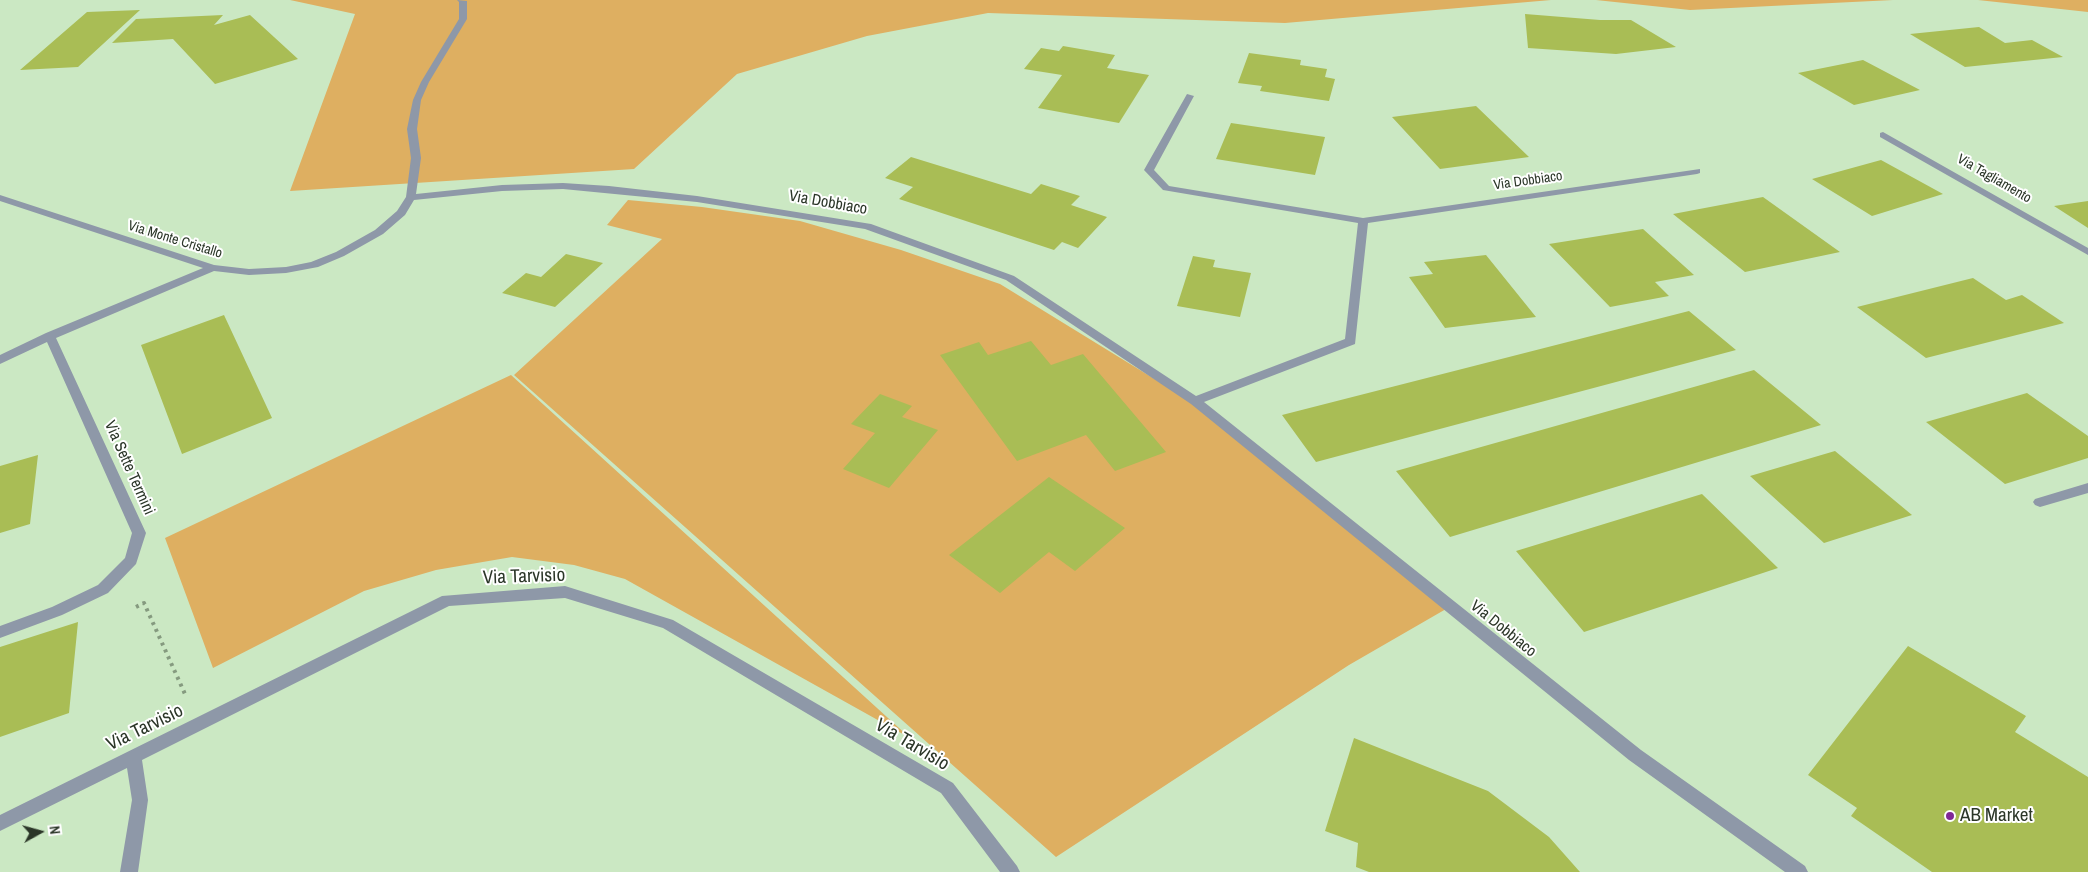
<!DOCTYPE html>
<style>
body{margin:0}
#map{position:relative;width:2088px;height:872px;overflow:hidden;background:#cbe8c3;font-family:"Archivo Narrow",sans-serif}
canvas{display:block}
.north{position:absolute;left:15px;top:807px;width:50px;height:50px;-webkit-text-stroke:4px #fff;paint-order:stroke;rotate:83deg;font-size:14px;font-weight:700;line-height:20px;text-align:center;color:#2b3628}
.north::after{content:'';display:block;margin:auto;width:18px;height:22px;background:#2b3628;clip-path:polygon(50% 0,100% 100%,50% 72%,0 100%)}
</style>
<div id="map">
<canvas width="2088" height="872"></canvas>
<div class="north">N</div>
</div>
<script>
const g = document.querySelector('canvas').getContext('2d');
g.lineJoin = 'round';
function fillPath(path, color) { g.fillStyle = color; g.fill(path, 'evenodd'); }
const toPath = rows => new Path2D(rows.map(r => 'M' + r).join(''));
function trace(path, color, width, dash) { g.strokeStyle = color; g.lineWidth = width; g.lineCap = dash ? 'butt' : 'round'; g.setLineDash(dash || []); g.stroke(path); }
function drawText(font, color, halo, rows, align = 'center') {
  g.font = font + ' "Archivo Narrow",sans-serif'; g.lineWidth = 4; g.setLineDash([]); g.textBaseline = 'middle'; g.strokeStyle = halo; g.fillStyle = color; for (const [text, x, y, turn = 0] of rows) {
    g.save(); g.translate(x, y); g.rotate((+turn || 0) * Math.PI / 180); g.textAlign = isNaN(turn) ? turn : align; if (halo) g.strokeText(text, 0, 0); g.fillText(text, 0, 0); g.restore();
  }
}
const green = toPath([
 [290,0,1551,0,1285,23,988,13,867,36,737,74,634,169,290,191,355,14],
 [1596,0,1893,0,1690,10],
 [1978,0,2088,0,2088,12],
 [628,200,702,207,800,221,901,250,1000,284,1192,402,1446,609,1349,665,1056,857,514,375,662,239,607,225],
 [511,375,910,738,625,579,574,565,512,557,436,570,364,591,213,668,165,538]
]);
const building = toPath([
 [140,10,78,67,20,70,87,12],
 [1525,14,1600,20,1631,20,1676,47,1616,54,1528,48],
 [223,15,214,25,250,15,298,59,215,84,173,39,112,43,136,19],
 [1979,27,2005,43,2032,40,2063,57,1965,67,1910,34],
 [1063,46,1115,55,1107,68,1149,75,1119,123,1038,108,1062,75,1024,69,1041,48,1059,51],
 [1249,53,1301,60,1300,65,1327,69,1325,77,1335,79,1329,101,1260,91,1262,86,1238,83],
 [1863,60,1920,90,1854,105,1798,73],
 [1476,106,1529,157,1440,169,1392,117],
 [1231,123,1325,137,1315,175,1216,159],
 [911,157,1031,194,1041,184,1080,196,1071,205,1107,217,1078,248,1062,242,1054,250,899,199,913,187,885,178],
 [1881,160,1943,194,1872,216,1812,179],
 [1763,197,1840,252,1745,272,1673,214],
 [2088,201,2088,228,2054,206],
 [1643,229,1694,275,1655,282,1669,296,1610,307,1549,244],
 [566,254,603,263,555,307,502,293,526,273,541,277],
 [1486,255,1536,317,1445,328,1409,277,1433,274,1424,262],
 [1193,256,1215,260,1213,267,1251,273,1240,317,1177,306],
 [1973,278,2006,300,2022,295,2064,323,1926,358,1857,307],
 [1689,311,1736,350,1316,462,1282,415],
 [224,315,272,418,182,454,141,345],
 [1031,341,1051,365,1083,354,1166,452,1115,471,1086,435,1017,461,940,355,979,342,988,355],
 [1754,370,1821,425,1450,537,1396,471],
 [2027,393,2088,436,2088,458,2005,484,1926,422],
 [880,394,912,406,902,417,938,430,889,488,843,469,875,433,851,424],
 [1835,451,1912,515,1824,543,1750,476],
 [38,455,30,524,0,533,0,466],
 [1049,477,1125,528,1075,571,1049,552,1000,593,949,555],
 [1702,494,1778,568,1584,632,1516,551],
 [78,622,69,713,0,737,0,647],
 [1908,646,2026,716,2015,732,2088,777,2088,872,1932,872,1851,816,1857,808,1808,775],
 [1354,738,1488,791,1549,837,1580,872,1369,872,1356,867,1358,843,1325,831]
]);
const path = toPath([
 [136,607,144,603,185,694]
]);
const minor = toPath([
 [457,0,467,1,467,19,429,82,421,100,417,129,421,158,416,194,502,185,563,183,609,186,697,196,871,224,1014,276,1196,396,1345,339,1358,223,1163,190,1144,170,1187,94,1194,96,1154,170,1169,186,1363,218,1700,169,1700,173,1697,174,1368,223,1355,344,1204,402,1641,750,1805,866,1808,872,1785,872,1629,760,1191,404,1006,280,865,229,697,202,563,189,502,191,414,200,405,215,383,234,344,256,318,267,286,273,249,275,214,271,56,338,146,533,136,564,108,593,62,615,0,638,0,626,52,607,98,585,125,558,132,533,47,342,0,364,0,355,46,333,203,268,0,201,0,195,214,265,249,269,286,267,311,262,336,252,375,230,397,211,406,197,411,158,407,129,413,100,421,82,459,19,459,2,457,0],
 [1883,132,2088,248,2088,255,1880,137,1880,133,1883,132],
 [2088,483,2088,493,2040,507,2035,505,2033,502,2035,499,2088,483],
 [565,586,673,620,953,783,1017,866,1020,872,1000,872,941,793,663,628,565,598,449,606,142,760,148,800,138,872,120,872,132,800,127,768,0,831,0,815,442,596,565,586]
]);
const markers = [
 [1950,816,5,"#802896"]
];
const farStreetnames = [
 ["Via Tagliamento",1994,179,30],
 ["Via Dobbiaco",1528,181,-8],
 ["Via Monte Cristallo",175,240,17]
];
const streetNames = [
 ["Via Dobbiaco",828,203,10],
 ["Via Sette Termini",129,468,66],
 ["Via Dobbiaco",1503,629,39]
];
const nearStreetnames = [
 ["Via Tarvisio",524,577,-2],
 ["Via Tarvisio",145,728,-26],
 ["Via Tarvisio",912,745,31]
];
const nearPoinames = [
 ["AB Market",1960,816]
];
fillPath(green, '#deaf61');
fillPath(building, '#a9bd55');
trace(path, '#859a7f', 4, [3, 4.5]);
fillPath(minor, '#8e98a8');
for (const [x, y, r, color] of markers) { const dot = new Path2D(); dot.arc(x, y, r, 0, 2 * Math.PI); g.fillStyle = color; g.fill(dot); trace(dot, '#fff', 2); }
drawText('14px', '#2b3628', '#fff', farStreetnames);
drawText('16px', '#2b3628', '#fff', streetNames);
drawText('19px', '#2b3628', '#fff', nearStreetnames);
drawText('19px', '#2b3628', '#fff', nearPoinames, 'left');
</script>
